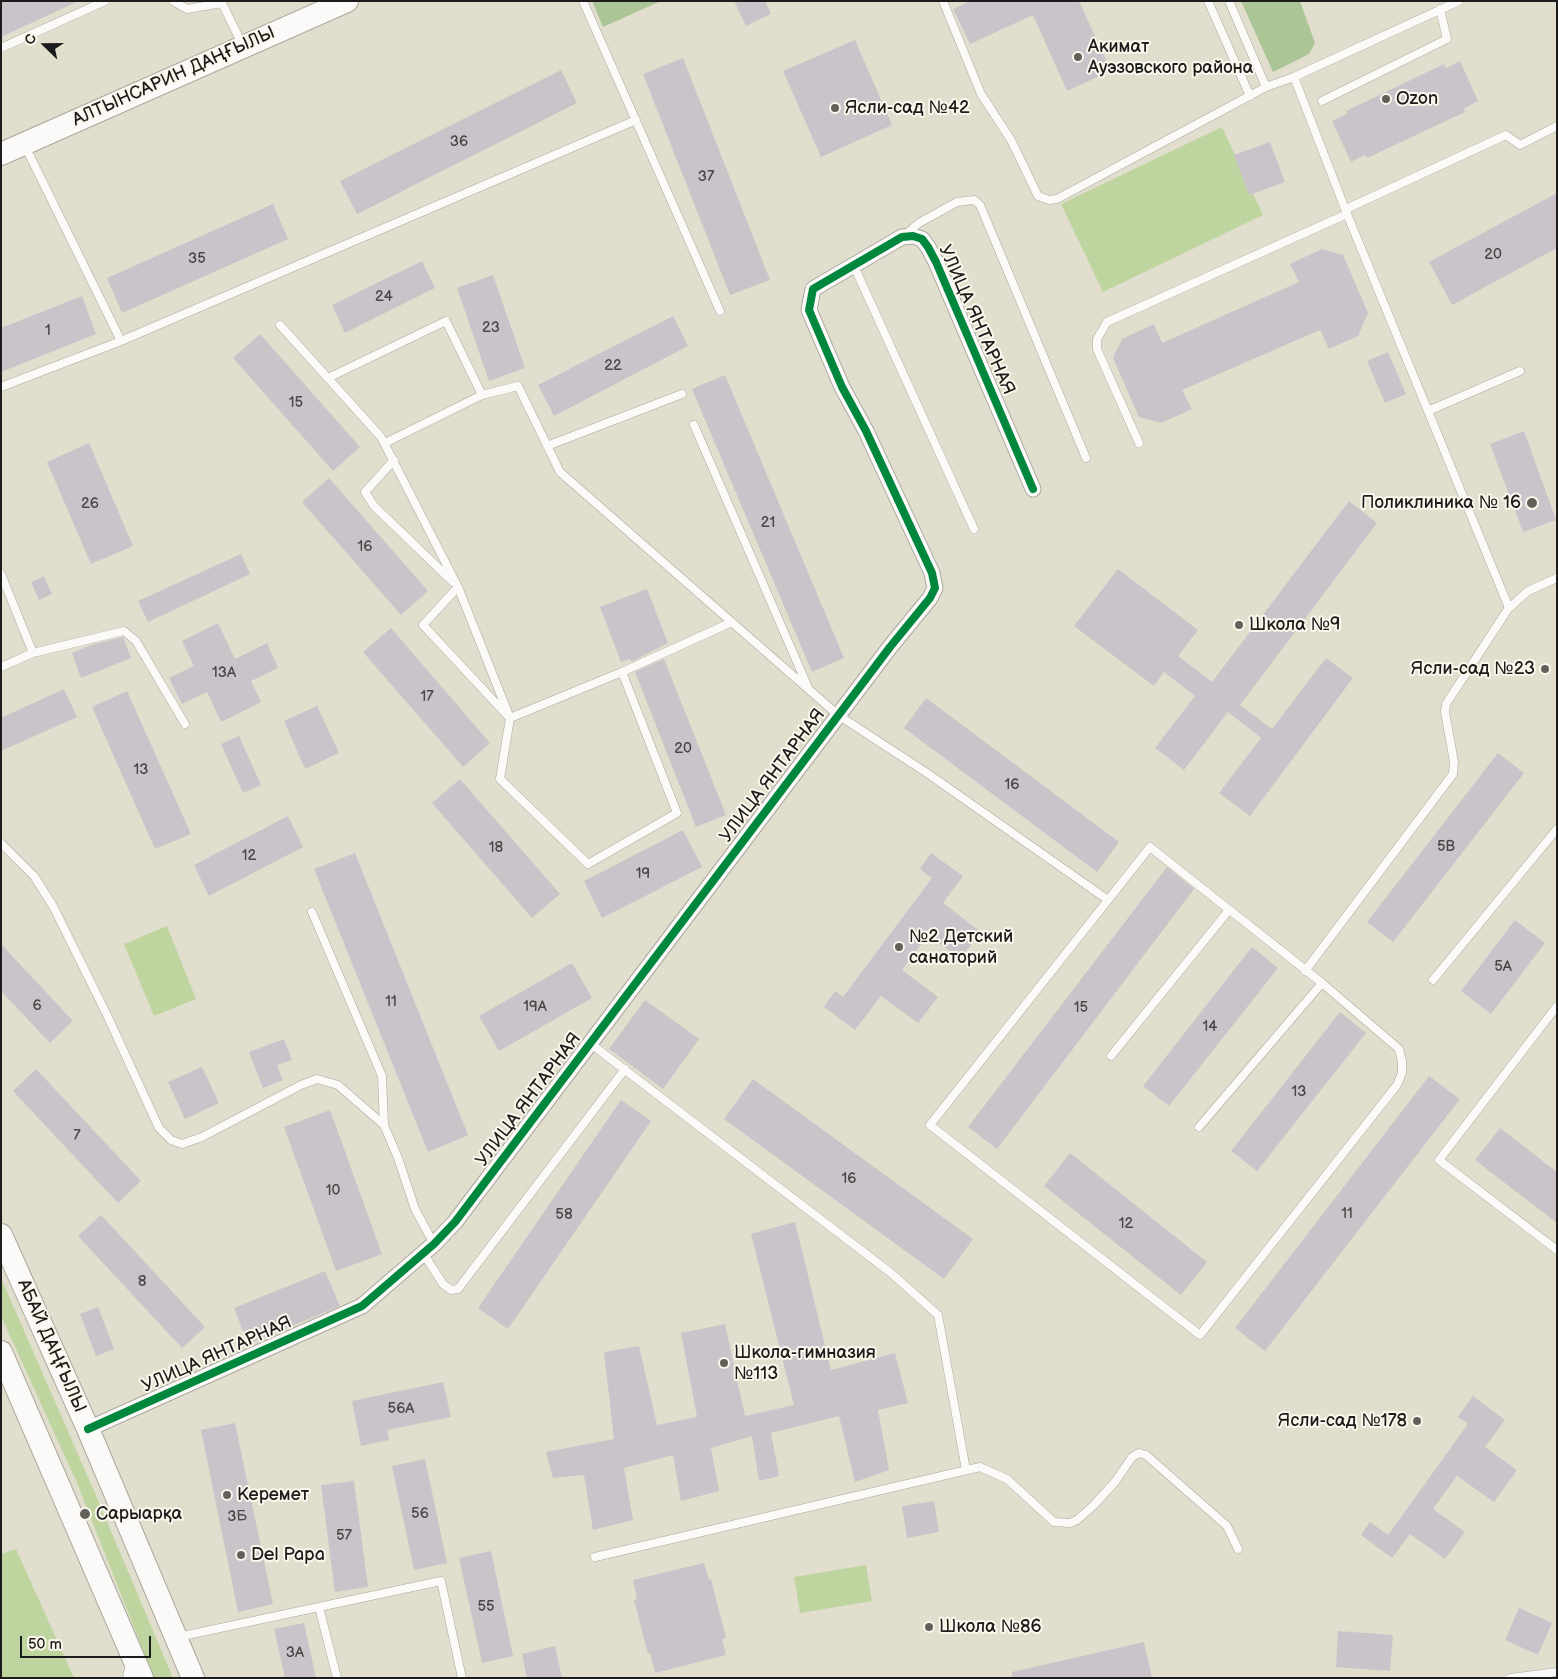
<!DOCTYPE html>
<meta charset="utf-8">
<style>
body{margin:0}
#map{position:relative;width:1558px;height:1679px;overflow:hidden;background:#e2decd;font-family:"Balsamiq Sans",sans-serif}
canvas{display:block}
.frame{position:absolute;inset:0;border:2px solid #1c1c1c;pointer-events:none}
.north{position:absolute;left:20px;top:20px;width:50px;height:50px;-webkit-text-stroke:4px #fbf7ec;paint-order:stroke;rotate:292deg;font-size:14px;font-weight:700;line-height:20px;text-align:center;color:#1c1c1c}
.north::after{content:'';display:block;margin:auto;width:18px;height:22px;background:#1c1c1c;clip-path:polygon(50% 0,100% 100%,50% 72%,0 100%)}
.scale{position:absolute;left:20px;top:1636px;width:131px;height:22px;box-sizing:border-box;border:2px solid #1c1c1c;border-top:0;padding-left:6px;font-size:15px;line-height:18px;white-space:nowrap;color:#1c1c1c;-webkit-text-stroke:4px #fbf7ec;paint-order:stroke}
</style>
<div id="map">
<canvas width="1558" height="1679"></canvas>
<div class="frame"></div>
<div class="north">С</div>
<div class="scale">50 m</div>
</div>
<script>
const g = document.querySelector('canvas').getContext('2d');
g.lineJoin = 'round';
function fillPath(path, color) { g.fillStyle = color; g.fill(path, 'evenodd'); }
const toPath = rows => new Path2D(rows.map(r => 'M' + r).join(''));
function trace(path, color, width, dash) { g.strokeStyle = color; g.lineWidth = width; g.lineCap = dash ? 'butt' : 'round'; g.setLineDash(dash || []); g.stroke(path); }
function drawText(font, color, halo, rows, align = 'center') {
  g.font = font + ' "Balsamiq Sans",sans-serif'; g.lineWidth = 4; g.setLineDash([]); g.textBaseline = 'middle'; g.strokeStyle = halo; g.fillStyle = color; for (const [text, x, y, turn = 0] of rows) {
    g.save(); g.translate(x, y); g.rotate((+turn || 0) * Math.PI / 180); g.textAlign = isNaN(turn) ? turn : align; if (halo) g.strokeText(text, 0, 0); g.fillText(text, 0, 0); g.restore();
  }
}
const green = toPath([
 [1222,127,1263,215,1103,292,1061,204],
 [167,926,196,999,154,1016,124,944],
 [1,1278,94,1491,173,1678,154,1678,77,1483,1,1316],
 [16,1549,74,1678,1,1678,1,1554],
 [866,1565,872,1601,800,1613,794,1577]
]);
const forest = toPath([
 [592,1,661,1,603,27],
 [1241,1,1300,1,1315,43,1309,54,1273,72]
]);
const building = toPath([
 [1,1,79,1,1,37],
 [734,1,765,1,771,14,746,26],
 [970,1,1079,1,1111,71,1067,91,1033,15,970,44,953,9],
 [855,40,892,125,821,157,783,71],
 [683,58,770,280,730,295,643,74],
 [1460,61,1478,101,1463,109,1465,112,1367,158,1365,155,1351,162,1332,121,1347,114,1346,111,1444,64,1446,68],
 [561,70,577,103,357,214,340,181],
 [1270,142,1285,182,1249,195,1234,155],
 [1557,193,1557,248,1452,305,1429,262],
 [273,204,288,239,122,313,107,278],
 [1322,249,1343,255,1368,313,1358,336,1329,349,1320,330,1182,390,1192,409,1161,423,1139,417,1113,358,1122,339,1154,324,1162,343,1299,282,1290,264],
 [422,261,435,288,345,333,332,305],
 [493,275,525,368,489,381,457,288],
 [82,296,96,334,1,372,1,328],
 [673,316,688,346,554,416,538,385],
 [260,334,360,447,333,471,233,358],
 [1388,352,1406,394,1385,403,1367,361],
 [725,375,844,658,812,672,692,389],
 [1524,431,1556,520,1523,532,1490,444],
 [89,443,133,546,91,564,47,462],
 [329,478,428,591,401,615,302,502],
 [1349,501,1377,523,1240,705,1272,729,1326,658,1353,678,1250,816,1219,793,1261,738,1228,712,1184,770,1155,748,1195,696,1164,672,1154,686,1074,626,1118,569,1198,630,1178,656,1212,682],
 [241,554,250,574,148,622,138,601],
 [44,576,52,594,39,600,31,582],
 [647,589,668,643,631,662,630,659,621,662,600,607],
 [218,623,235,659,267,643,278,668,251,681,261,702,221,722,207,692,182,704,169,678,194,666,182,641],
 [391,628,490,743,463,767,363,652],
 [123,637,131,658,81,678,72,653,91,645],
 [664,659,726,815,696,827,635,672],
 [64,689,77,717,1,751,1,718],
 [127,691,191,834,155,849,92,707],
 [926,698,1119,842,1097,872,904,728],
 [317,706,339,753,305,769,284,721],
 [239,736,261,785,243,793,221,744],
 [1498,753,1524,773,1393,942,1367,922],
 [460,779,560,894,532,918,432,803],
 [288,816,303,847,209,896,194,865],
 [683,830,702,867,602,918,584,881],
 [355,853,468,1135,428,1152,314,869],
 [931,853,963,876,943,903,981,932,960,959,928,935,902,970,938,997,918,1023,881,996,855,1030,824,1007,835,991,843,997,932,878,920,869],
 [1167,867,1194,889,997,1149,968,1127],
 [1515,920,1545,943,1491,1014,1461,991],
 [1,944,73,1021,50,1043,1,991],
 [1252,947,1278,968,1169,1106,1143,1086],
 [572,963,592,998,499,1051,479,1016],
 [645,1000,699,1039,663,1089,609,1049],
 [1340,1012,1366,1033,1257,1171,1231,1151],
 [284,1039,292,1060,277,1065,283,1080,263,1088,249,1052],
 [202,1067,219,1103,185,1119,168,1082],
 [36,1069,141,1181,118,1203,13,1091],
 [1429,1076,1460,1099,1265,1351,1235,1328],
 [753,1079,973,1239,944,1279,724,1119],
 [621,1100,651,1121,508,1329,478,1308],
 [330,1110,382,1254,336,1271,284,1127],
 [1500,1128,1557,1172,1557,1223,1475,1160],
 [1070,1153,1207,1262,1181,1295,1044,1186],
 [101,1215,205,1327,182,1348,78,1236],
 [795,1222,831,1370,895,1353,908,1403,878,1410,889,1470,855,1482,839,1416,771,1433,779,1476,759,1481,752,1436,711,1448,719,1491,681,1501,673,1455,624,1468,633,1520,593,1530,584,1475,553,1478,546,1452,614,1439,604,1352,639,1346,657,1425,697,1417,681,1333,725,1324,745,1416,794,1405,751,1234],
 [325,1271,340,1306,248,1344,234,1308],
 [98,1307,114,1349,96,1356,80,1314],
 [443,1382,451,1417,387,1430,389,1440,361,1446,352,1401],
 [1473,1396,1505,1420,1485,1447,1517,1470,1494,1502,1457,1476,1433,1509,1465,1532,1445,1559,1410,1534,1392,1558,1361,1535,1370,1522,1388,1535,1468,1424,1458,1417],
 [235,1423,273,1604,238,1612,201,1430],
 [425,1459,447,1563,414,1570,392,1466],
 [354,1481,368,1587,335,1592,321,1485],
 [934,1501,939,1532,907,1538,902,1506],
 [491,1551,513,1656,482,1663,459,1558],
 [704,1563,709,1580,711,1579,726,1638,722,1639,726,1655,655,1673,650,1653,648,1654,634,1600,637,1599,633,1580],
 [1519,1608,1552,1623,1538,1655,1505,1640],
 [304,1623,316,1678,285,1678,274,1629],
 [1338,1631,1393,1635,1390,1671,1336,1667],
 [1144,1642,1152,1678,1012,1678,1012,1672],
 [555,1646,562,1678,527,1678,522,1654]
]);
const lane = toPath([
 [173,1,187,9,222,3],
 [221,1,242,44],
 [583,1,720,311],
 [943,1,981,94,1011,140,1038,196,1049,200,1057,199,1266,87,1294,77,1459,1],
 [1208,1,1250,96],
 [1229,1,1266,87],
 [1,48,105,1],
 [1294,77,1347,214,1509,608],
 [1322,101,1447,39,1440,9],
 [25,146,121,341],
 [1346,209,1506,135,1520,145,1557,126],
 [906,234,919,223,957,202,974,200,980,205,1086,458],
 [853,264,974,529],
 [280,325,381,437,458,587,510,718,500,779,588,864,677,813,622,672],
 [328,378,446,321,482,395,518,386,560,472,838,715,927,773,1108,900],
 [1,387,121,341,636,120],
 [1428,411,1520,371],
 [694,425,807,685],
 [385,443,482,395],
 [1139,443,1097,349,1097,339,1107,322,1347,214],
 [547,446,682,394],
 [394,460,365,492,374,506,453,582],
 [1,574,33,653],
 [458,587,423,625,507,715],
 [1,667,33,653,124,631,136,641,185,724],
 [510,718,622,672,732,622],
 [1,843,34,876,53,906,107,1015,159,1128,171,1140,182,1144,202,1137,301,1085,317,1079,338,1085,384,1125,398,1158,415,1209,434,1244],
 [1150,847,1322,983,1399,1049,1402,1061,1402,1073,1397,1085,1200,1335,930,1125,1150,847],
 [312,912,382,1076,384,1125],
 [1305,971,1453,774,1454,762,1445,712,1446,704,1508,609,1528,591,1557,578],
 [1433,980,1557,829],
 [1557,1006,1439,1160,1557,1250],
 [591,1044,891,1273,938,1315,966,1470],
 [1111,1056,1229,910],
 [1199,1127,1322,983],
 [423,1253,443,1284,451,1290,458,1289,625,1069],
 [595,1557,980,1467,1007,1479,1054,1522,1070,1523,1077,1520,1093,1506,1115,1482,1132,1457,1139,1453,1146,1455,1227,1526,1238,1549],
 [319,1607,337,1678],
 [178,1637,441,1581,462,1678],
 [127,1678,130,1664],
 [1510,1678,1557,1672]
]);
const street = toPath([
 [88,1429,362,1306,434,1244,455,1222,890,647,930,598,935,588,932,573,866,431,842,387,809,310,813,289,902,237,913,236,922,239,928,247,936,262,1033,489]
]);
const secondary = toPath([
 [1,154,347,1],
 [1,1235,88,1429,193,1678],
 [1,1352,142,1678]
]);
const cycleway = toPath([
 [88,1429,362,1306,434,1244,455,1222,890,647,930,598,935,588,932,573,866,431,842,387,809,310,813,289,902,237,913,236,922,239,928,247,936,262,1033,489]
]);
const markers = [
 [1078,57,5,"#61605a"],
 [1386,99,5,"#61605a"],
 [835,108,5,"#61605a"],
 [1532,503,6,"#61605a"],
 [1239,625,5,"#61605a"],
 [1545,669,5,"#61605a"],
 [899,947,5,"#61605a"],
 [724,1363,5,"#61605a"],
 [1417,1421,5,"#61605a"],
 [227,1495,5,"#61605a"],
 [85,1514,6,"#61605a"],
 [241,1555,5,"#61605a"],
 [929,1627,5,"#61605a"]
];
const numberNames = [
 ["36",459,142],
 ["37",706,177],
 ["20",1493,255],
 ["35",197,259],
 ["24",384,297],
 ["23",491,328],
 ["1",48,331],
 ["22",613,366],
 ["15",296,403],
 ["26",90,504],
 ["21",768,523],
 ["16",365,547],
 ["13А",224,673],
 ["17",427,697],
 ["20",683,749],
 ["13",141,770],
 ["16",1012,785],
 ["5В",1446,847],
 ["18",496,848],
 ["12",249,856],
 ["19",643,874],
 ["5А",1503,967],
 ["11",391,1002],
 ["6",37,1006],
 ["19А",535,1007],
 ["15",1081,1008],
 ["14",1210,1027],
 ["13",1299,1092],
 ["7",77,1136],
 ["16",849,1179],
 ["10",333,1191],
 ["11",1347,1214],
 ["58",564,1215],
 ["12",1126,1224],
 ["8",142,1282],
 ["56А",401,1409],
 ["56",420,1514],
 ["3Б",237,1517],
 ["57",344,1536],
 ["55",486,1607],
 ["3А",295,1653]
];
const poiNames = [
 ["Акимат",1088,47],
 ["Ауэзовского района",1088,68],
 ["Ozon",1396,99],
 ["Ясли-сад №42",845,108],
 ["Поликлиника № 16",1521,503,"right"],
 ["Школа №9",1249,625],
 ["Ясли-сад №23",1535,669,"right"],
 ["№2 Детский",909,937],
 ["санаторий",909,958],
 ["Школа-гимназия",734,1353],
 ["№113",734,1374],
 ["Ясли-сад №178",1407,1421,"right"],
 ["Керемет",237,1495],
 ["Сарыарқа",96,1514],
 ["Del Papa",251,1555],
 ["Школа №86",939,1627]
];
const streetNames = [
 ["АЛТЫНСАРИН ДАҢҒЫЛЫ",174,77,-24],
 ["УЛИЦА ЯНТАРНАЯ",976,320,66],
 ["УЛИЦА ЯНТАРНАЯ",773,776,-53],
 ["УЛИЦА ЯНТАРНАЯ",529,1100,-53],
 ["АБАЙ ДАҢҒЫЛЫ",51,1346,66],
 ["УЛИЦА ЯНТАРНАЯ",217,1355,-24]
];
fillPath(green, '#bed5a0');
fillPath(forest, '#acc597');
fillPath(building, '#cac3c9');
trace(lane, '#aaa89d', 9);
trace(street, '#aaa89d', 17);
trace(secondary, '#aaa89d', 24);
trace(lane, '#fbfaf8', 8);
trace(street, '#fbfaf8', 15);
trace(secondary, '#fbfaf8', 22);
trace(cycleway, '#00873e', 8);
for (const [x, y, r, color] of markers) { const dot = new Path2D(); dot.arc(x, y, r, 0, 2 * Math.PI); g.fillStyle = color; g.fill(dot); trace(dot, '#fbf7ec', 2); }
drawText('15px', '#484647', null, numberNames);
drawText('18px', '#1c1c1c', '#fbf7ec', poiNames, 'left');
drawText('18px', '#1c1c1c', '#fbf7ec', streetNames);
</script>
